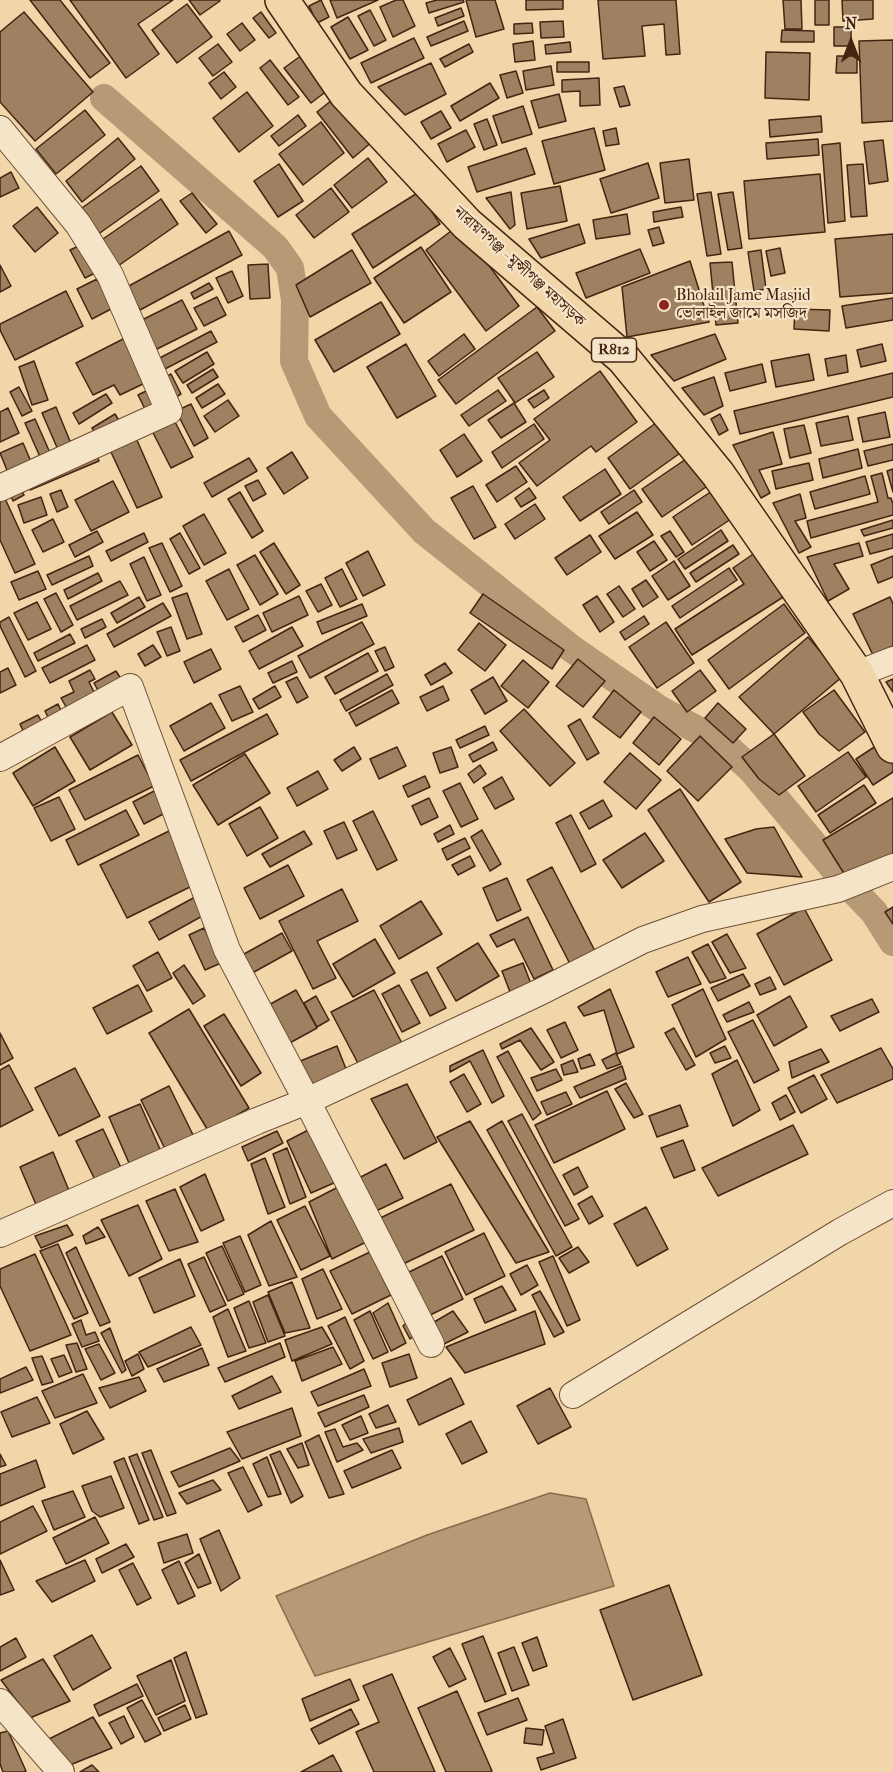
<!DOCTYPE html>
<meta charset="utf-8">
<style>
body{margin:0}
#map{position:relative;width:893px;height:1772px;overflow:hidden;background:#f0d6a9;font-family:"IM FELL French Canon",serif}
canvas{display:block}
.north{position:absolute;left:821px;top:12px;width:60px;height:60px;-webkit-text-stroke:4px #f5e4c7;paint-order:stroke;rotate:0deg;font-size:16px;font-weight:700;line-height:24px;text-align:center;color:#452411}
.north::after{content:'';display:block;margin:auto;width:21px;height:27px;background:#452411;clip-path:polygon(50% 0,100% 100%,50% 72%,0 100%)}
</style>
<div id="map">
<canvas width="893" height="1772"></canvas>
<div class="north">N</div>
</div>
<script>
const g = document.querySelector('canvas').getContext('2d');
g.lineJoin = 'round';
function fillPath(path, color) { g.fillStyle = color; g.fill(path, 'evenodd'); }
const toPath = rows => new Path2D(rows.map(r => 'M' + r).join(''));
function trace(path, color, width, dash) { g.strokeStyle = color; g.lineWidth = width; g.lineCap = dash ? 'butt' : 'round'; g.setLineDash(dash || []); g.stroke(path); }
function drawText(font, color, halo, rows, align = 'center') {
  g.font = font + ' "IM FELL French Canon","Noto Serif Bengali",serif'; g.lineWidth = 4.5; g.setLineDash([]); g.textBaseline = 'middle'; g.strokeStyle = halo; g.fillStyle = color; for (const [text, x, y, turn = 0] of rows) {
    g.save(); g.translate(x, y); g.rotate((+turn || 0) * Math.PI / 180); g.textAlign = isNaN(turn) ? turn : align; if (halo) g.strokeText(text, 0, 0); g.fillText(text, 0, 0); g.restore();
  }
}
const water = toPath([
 [550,1493,586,1499,614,1586,315,1676,276,1596,427,1535,550,1493]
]);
const canal = toPath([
 [104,98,275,247,290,268,295,300,294,361,318,416,424,531,572,649,659,709,723,744,751,769,846,883,874,912,893,942]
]);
const building = toPath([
 [30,0,60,0,110,63,90,78,30,0],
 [70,0,173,0,138,24,159,54,126,78,70,0],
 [189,0,219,0,220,1,200,15,189,0],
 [321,0,329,17,317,23,309,6,321,0],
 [330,0,378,0,337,18,330,0],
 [396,0,403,0,415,26,393,37,380,7,396,0],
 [437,0,463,0,464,2,429,13,426,3,437,0],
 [466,0,495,0,504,29,476,37,466,0],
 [526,0,563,0,563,9,526,10,526,0],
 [598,0,676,0,680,54,666,55,664,24,642,26,645,56,603,59,598,0],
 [783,0,801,0,802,29,785,29,783,0],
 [815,0,829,0,829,25,815,25,815,0],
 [842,0,873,0,873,19,843,21,842,0],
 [187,4,212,37,177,63,152,30,187,4],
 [461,8,464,16,438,26,435,18,461,8],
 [370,10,386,40,374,46,358,16,370,10],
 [24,12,93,92,35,141,0,102,0,32,24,12],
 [261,12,276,33,269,38,253,18,261,12],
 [348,17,368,50,350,59,331,27,348,17],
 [464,21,468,31,431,46,427,37,464,21],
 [563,21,564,37,541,38,540,22,563,21],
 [242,23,255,40,240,51,227,34,242,23],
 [532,23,533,33,514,34,514,24,532,23],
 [834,27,851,27,851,46,834,46,834,27],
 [782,30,814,31,814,42,781,42,782,30],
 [414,38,424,58,371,83,361,63,414,38],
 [893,40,893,121,862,123,859,41,893,40],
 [533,41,535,60,515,62,513,44,533,41],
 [570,42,571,52,546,54,545,45,570,42],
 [218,44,232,62,213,76,199,58,218,44],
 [469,44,473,52,445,67,440,59,469,44],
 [766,52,810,53,809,100,765,98,766,52],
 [302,55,328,90,311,103,284,68,302,55],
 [837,56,857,56,857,73,836,73,837,56],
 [270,60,299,97,288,105,260,68,270,60],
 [557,62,589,62,589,72,557,72,557,62],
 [431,63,446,94,405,115,378,87,431,63],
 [551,66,554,85,526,90,523,71,551,66],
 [516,71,523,93,507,98,500,75,516,71],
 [224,72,236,87,221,99,209,83,224,72],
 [599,78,600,105,580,106,580,91,562,92,562,80,599,78],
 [490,83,499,98,460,121,451,106,490,83],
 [624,86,630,105,620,107,614,88,624,86],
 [247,92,273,126,239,152,213,118,247,92],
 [559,94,566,121,539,128,531,101,559,94],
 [337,96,373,141,353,158,317,112,337,96],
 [523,106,532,134,502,143,493,116,523,106],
 [85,110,105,135,56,174,36,149,85,110],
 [441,111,451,128,431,139,421,122,441,111],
 [298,115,306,126,279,146,271,136,298,115],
 [821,116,822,132,770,137,769,120,821,116],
 [487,119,497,145,484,150,474,124,487,119],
 [321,122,344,153,303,185,279,154,321,122],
 [594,128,605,170,554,184,542,141,594,128],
 [616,128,619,144,606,146,603,131,616,128],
 [466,130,475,147,447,162,438,144,466,130],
 [118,138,135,159,82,202,66,181,118,138],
 [818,139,819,155,767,159,766,143,818,139],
 [883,140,888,181,869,184,864,142,883,140],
 [840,143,845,221,828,223,822,145,840,143],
 [526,148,535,174,477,192,468,167,526,148],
 [368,158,387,182,352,208,334,185,368,158],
 [689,159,694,200,665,203,660,163,689,159],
 [648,163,659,198,611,213,600,179,648,163],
 [279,164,303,201,278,217,254,181,279,164],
 [863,164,867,216,851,217,847,165,863,164],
 [141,166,159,191,97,235,79,210,141,166],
 [11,172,19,188,0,197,0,178,11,172],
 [820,174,825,232,749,239,744,181,820,174],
 [560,186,567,221,527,229,521,193,560,186],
 [331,188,349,212,314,238,296,215,331,188],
 [419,192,440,224,373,268,352,234,419,192],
 [511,192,515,225,510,229,486,198,511,192],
 [711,192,721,254,707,256,697,194,711,192],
 [733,192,742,248,728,250,718,194,733,192],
 [192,193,217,224,206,233,180,201,192,193],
 [161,199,178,224,118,266,100,241,161,199],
 [37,207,58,233,35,252,13,226,37,207],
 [681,207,683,217,654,222,653,212,681,207],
 [627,214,630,234,596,239,593,220,627,214],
 [579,224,585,243,541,258,529,239,579,224],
 [459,225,519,306,486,331,426,250,459,225],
 [659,227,664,243,653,246,648,230,659,227],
 [229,231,242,255,140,310,127,287,229,231],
 [893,234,893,293,840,297,835,239,893,234],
 [83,244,97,272,85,278,70,250,83,244],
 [421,247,451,292,404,323,374,278,421,247],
 [780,248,785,273,771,276,766,251,780,248],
 [640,249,650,273,586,298,576,273,640,249],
 [352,250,371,283,310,317,296,285,352,250],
 [761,250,766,289,754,291,748,252,761,250],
 [690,261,709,322,627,337,622,287,690,261],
 [732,262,738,323,716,325,710,263,732,262],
 [268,264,270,298,250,299,248,265,268,264],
 [0,265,11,286,0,292,0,265],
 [232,271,243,296,228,303,216,278,232,271],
 [97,279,113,308,92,319,77,289,97,279],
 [209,283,213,289,194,299,191,293,209,283],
 [66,291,83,326,15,360,0,330,0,324,66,291],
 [217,297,226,315,204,326,194,308,217,297],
 [893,298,893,320,846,328,842,306,893,298],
 [182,300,197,329,155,350,140,321,182,300],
 [381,302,400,334,334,372,315,340,381,302],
 [537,307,555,331,456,404,438,380,537,307],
 [795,309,830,310,829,331,794,329,795,309],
 [211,331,217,342,161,371,156,360,211,331],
 [464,334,475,349,439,376,428,361,464,334],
 [715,334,726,359,674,381,651,355,715,334],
 [129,336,145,383,120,395,114,385,93,395,76,363,129,336],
 [406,344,436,396,397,418,367,367,406,344],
 [882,344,886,361,861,367,857,350,882,344],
 [207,352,214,364,183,383,175,371,207,352],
 [537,352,554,377,515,403,498,378,537,352],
 [809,354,814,380,776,387,771,361,809,354],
 [846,355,848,372,828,376,825,359,846,355],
 [34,361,48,400,32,405,19,367,34,361],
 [762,364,766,382,730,391,725,373,762,364],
 [213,369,218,377,192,393,187,385,213,369],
 [600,371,637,422,596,452,591,446,537,486,519,463,550,440,534,419,600,371],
 [893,373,893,397,740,434,734,411,893,373],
 [171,374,181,394,171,400,160,380,171,374],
 [714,377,723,406,704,415,682,388,714,377],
 [218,384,225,394,202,408,196,398,218,384],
 [19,387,32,411,22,416,10,392,19,387],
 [150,389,159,407,147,413,138,395,150,389],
 [498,390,506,401,469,426,461,415,498,390],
 [544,390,549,398,534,408,528,400,544,390],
 [106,394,112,403,79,424,73,413,106,394],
 [228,400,239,416,215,432,204,416,228,400],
 [514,403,526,422,501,438,488,420,514,403],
 [191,404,208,438,194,446,176,411,191,404],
 [56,407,72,446,59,452,42,413,56,407],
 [8,408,19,433,0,442,0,412,8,408],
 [885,412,890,437,863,442,858,418,885,412],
 [115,414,121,424,98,438,92,428,115,414],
 [171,414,193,457,171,468,149,425,171,414],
 [720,414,728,430,719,435,711,419,720,414],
 [848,416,853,440,821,446,816,423,848,416],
 [35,419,51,455,41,459,25,423,35,419],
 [660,420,683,451,630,489,608,458,660,420],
 [534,424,544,439,502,468,492,452,534,424],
 [804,425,811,453,790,458,784,429,804,425],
 [773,432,782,464,759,470,770,493,761,498,733,445,773,432],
 [464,434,482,461,457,477,440,450,464,434],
 [136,438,162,497,137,508,110,450,136,438],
 [23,443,32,464,9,475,0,453,23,443],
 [893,444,893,460,868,466,864,451,893,444],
 [858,449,862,468,823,478,819,459,858,449],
 [95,451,99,461,30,490,25,481,95,451],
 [292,452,308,478,284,494,267,468,292,452],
 [689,457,709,485,662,517,642,489,689,457],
 [249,458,257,471,212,497,204,483,249,458],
 [809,463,813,480,776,489,772,471,809,463],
 [516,466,527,482,497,502,486,485,516,466],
 [605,469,621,494,580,521,563,497,605,469],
 [893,469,893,492,887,471,893,469],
 [882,473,888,498,891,498,893,504,893,515,811,538,807,521,878,502,871,476,882,473],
 [865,476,870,494,815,509,810,492,865,476],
 [258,480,266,494,253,501,245,486,258,480],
 [113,481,129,512,91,531,75,500,113,481],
 [20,486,24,495,13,501,9,492,20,486],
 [473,486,496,527,474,539,451,498,473,486],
 [718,487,737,515,692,545,673,517,718,487],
 [529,488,536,498,521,507,515,498,529,488],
 [61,490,68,507,57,512,50,494,61,490],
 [634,490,642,502,609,524,601,512,634,490],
 [240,492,263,531,252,538,228,499,240,492],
 [3,494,35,564,15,573,0,540,0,496,3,494],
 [800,494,806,518,795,521,811,547,799,553,773,503,800,494],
 [41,497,47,515,24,523,18,505,41,497],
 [535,504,545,519,515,539,505,524,535,504],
 [637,512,653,535,615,559,599,536,637,512],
 [204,514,226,553,204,565,183,526,204,514],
 [53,519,64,542,43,552,32,530,53,519],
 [893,520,893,528,864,536,861,530,893,520],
 [721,530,728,541,685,569,678,559,721,530],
 [97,531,103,542,75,557,69,545,97,531],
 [670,531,684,552,676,557,661,536,670,531],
 [144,533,148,542,111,561,106,551,144,533],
 [180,533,200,568,189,574,170,539,180,533],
 [893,534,893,548,870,554,866,542,893,534],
 [590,535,601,552,567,575,555,558,590,535],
 [654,541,667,560,650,571,637,552,654,541],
 [162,543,182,586,170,592,149,548,162,543],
 [274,543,300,585,286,594,260,552,274,543],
 [859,543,863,556,834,564,849,589,828,601,807,557,859,543],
 [733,545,739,554,696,582,690,573,733,545],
 [759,550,788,594,692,655,675,629,744,584,733,568,759,550],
 [368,551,385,585,363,596,346,563,368,551],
 [255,555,278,594,260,605,237,565,255,555],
 [89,556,93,566,52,585,47,575,89,556],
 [893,556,893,577,878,583,871,565,893,556],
 [144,557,161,595,147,601,130,564,144,557],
 [674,561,690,586,668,600,652,576,674,561],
 [729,568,737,580,680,618,672,606,729,568],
 [229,569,249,609,227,620,206,581,229,569],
 [342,569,357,599,340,607,325,578,342,569],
 [38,571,46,589,19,600,11,582,38,571],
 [98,573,102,581,68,599,64,590,98,573],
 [646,580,658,597,643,607,632,589,646,580],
 [120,581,128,595,77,620,70,606,120,581],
 [321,584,332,605,318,612,306,591,321,584],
 [619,586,635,609,623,617,607,594,619,586],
 [56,593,73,625,61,632,44,599,56,593],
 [187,593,202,634,187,639,172,598,187,593],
 [483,594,564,650,552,669,470,613,483,594],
 [299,596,308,615,272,632,263,613,299,596],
 [597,596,614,622,600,632,583,605,597,596],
 [139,597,145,607,117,623,111,613,139,597],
 [890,597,893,604,893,646,873,655,853,614,890,597],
 [37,602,51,629,28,640,14,613,37,602],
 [163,603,171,616,114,647,107,634,163,603],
 [362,604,367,616,322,634,317,622,362,604],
 [784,604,805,633,729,689,708,660,784,604],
 [258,615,266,630,243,642,235,627,258,615],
 [644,616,649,624,625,640,620,632,644,616],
 [9,617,36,671,25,677,0,626,0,622,9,617],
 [102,619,106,627,85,638,81,629,102,619],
 [362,622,374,644,310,678,298,656,362,622],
 [666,622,694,663,657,688,629,647,666,622],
 [479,623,506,645,485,671,458,650,479,623],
 [171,627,180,651,167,656,157,632,171,627],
 [292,627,303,646,259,669,249,651,292,627],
 [70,634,75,643,38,661,34,653,70,634],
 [808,637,842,677,774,734,739,697,808,637],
 [87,645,95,660,50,683,42,668,87,645],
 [153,645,161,657,145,666,138,654,153,645],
 [385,647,394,667,385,671,375,651,385,647],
 [211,649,221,669,194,683,184,662,211,649],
 [368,653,378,671,335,694,325,677,368,653],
 [578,659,605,681,583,707,556,686,578,659],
 [523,660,549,682,528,708,501,686,523,660],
 [292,661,297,672,273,683,268,673,292,661],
 [445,663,452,673,431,685,425,675,445,663],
 [8,668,16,685,0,693,0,672,8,668],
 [90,670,95,679,89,682,97,698,69,712,61,698,74,692,69,681,90,670],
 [700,670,716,691,687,712,672,691,700,670],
 [116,671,123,682,100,694,94,683,116,671],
 [387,674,393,685,346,711,340,700,387,674],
 [297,677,308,697,297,703,286,682,297,677],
 [493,677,507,701,485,714,471,690,493,677],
 [893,679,893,692,886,682,893,679],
 [240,686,253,712,232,721,219,695,240,686],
 [275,686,281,697,259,709,253,699,275,686],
 [443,686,449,700,427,711,420,697,443,686],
 [392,690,399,703,356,726,349,713,392,690],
 [614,690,641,712,620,738,593,717,614,690],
 [834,690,865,732,839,751,819,734,803,712,834,690],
 [211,703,225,728,184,751,170,726,211,703],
 [718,703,746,729,733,743,705,718,718,703],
 [58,704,63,715,50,721,45,711,58,704],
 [524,709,575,763,550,786,500,731,524,709],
 [112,712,132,745,90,770,70,737,112,712],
 [267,714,278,734,191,781,180,760,267,714],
 [38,715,44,726,25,735,20,724,38,715],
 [654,717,681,739,659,765,633,743,654,717],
 [580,719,599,753,587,760,568,726,580,719],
 [485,726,489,735,460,748,456,740,485,726],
 [774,734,805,776,779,795,759,779,742,757,774,734],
 [700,736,732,767,698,801,667,771,700,736],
 [885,740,893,752,893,772,873,785,856,759,885,740],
 [493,742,497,750,473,762,469,755,493,742],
 [55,747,75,781,33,806,13,773,55,747],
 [354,747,361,759,342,771,334,760,354,747],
 [397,747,406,766,379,779,370,759,397,747],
 [451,747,458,767,440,773,433,753,451,747],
 [848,752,866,777,816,812,798,786,848,752],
 [630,753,661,780,636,809,604,782,630,753],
 [245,754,270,793,218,825,193,785,245,754],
 [138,755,154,786,85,820,69,790,138,755],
 [480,765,486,774,474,783,468,774,480,765],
 [318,771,328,789,297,806,287,788,318,771],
 [425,776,430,787,408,797,403,786,425,776],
 [502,777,514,799,495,809,483,788,502,777],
 [460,783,478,819,461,827,443,791,460,783],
 [864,785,876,803,830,833,818,815,864,785],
 [158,789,169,811,144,824,133,802,158,789],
 [680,789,741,882,709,902,648,810,680,789],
 [59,797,75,829,51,841,34,808,59,797],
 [429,798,438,817,421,825,412,806,429,798],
 [893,798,893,857,850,883,823,840,893,798],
 [603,800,612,816,589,829,580,813,603,800],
 [260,807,278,838,247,856,229,824,260,807],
 [126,810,139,835,78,865,66,840,126,810],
 [373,811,397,860,377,870,353,821,373,811],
 [571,815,596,864,581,872,556,823,571,815],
 [344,822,357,850,337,859,324,831,344,822],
 [450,825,454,834,438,842,434,834,450,825],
 [774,827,802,877,747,873,725,839,756,829,774,827],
 [482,830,501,864,490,871,471,837,482,830],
 [169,831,196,884,127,918,100,865,169,831],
 [304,831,312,844,270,867,262,854,304,831],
 [645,833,664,861,622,888,603,860,645,833],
 [465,838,470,848,447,860,442,849,465,838],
 [470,856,475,866,458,875,452,865,470,856],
 [288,865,304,896,260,919,244,888,288,865],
 [552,867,595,951,570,964,527,880,552,867],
 [507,878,521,910,497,921,483,888,507,878],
 [342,889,358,921,317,941,336,978,313,989,279,921,342,889],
 [197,896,206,914,159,940,149,922,197,896],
 [421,901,442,934,399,959,380,926,421,901],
 [893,907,893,924,885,912,893,907],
 [804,908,832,960,784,985,757,934,804,908],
 [528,917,553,970,534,979,514,939,497,947,490,935,528,917],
 [204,928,221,963,205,970,189,935,204,928],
 [282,933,292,951,245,977,235,959,282,933],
 [727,934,746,968,730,973,712,942,727,934],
 [375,939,395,973,353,997,333,964,375,939],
 [478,943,499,976,456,1001,437,968,478,943],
 [708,944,726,978,710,983,692,952,708,944],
 [158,952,172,978,147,991,133,966,158,952],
 [688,957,701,984,668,997,656,972,688,957],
 [523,963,531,984,510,992,502,971,523,963],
 [184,965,205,996,193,1004,173,973,184,965],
 [427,972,446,1008,430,1016,411,980,427,972],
 [743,974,750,986,718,1001,711,988,743,974],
 [770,977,776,989,760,995,755,984,770,977],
 [138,985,152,1011,107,1034,93,1008,138,985],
 [399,985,420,1023,402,1032,382,994,399,985],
 [610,989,634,1047,617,1054,604,1010,584,1016,578,1007,610,989],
 [703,989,726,1039,696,1057,672,1005,703,989],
 [296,990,317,1028,286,1045,265,1007,296,990],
 [374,990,405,1049,362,1071,331,1012,374,990],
 [316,996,329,1020,317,1027,304,1003,316,996],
 [790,996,807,1027,774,1046,757,1015,790,996],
 [872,999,879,1012,840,1031,831,1016,872,999],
 [749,1002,754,1012,727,1022,723,1015,749,1002],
 [189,1009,249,1108,209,1132,149,1033,189,1009],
 [224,1014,261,1073,241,1086,204,1026,224,1014],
 [753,1020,779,1070,754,1083,728,1032,753,1020],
 [565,1022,578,1050,561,1058,547,1030,565,1022],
 [531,1028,554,1062,541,1070,520,1040,502,1049,500,1044,531,1028],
 [674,1028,695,1065,686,1070,665,1033,674,1028],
 [0,1033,13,1058,0,1065,0,1033],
 [337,1046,348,1074,310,1090,298,1062,337,1046],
 [725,1046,731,1058,715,1063,710,1053,725,1046],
 [881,1048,893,1069,893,1079,837,1103,821,1075,881,1048],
 [821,1049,829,1062,792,1078,789,1062,821,1049],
 [483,1050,504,1096,492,1103,470,1061,450,1072,450,1066,483,1050],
 [508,1051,541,1113,533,1120,497,1057,508,1051],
 [616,1053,621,1064,607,1069,602,1060,616,1053],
 [590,1054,595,1065,581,1069,578,1059,590,1054],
 [573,1060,578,1072,564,1075,561,1065,573,1060],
 [737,1060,760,1110,733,1126,712,1074,737,1060],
 [9,1065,33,1110,0,1127,0,1070,9,1065],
 [622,1066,626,1079,580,1098,574,1087,622,1066],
 [75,1068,100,1116,59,1136,35,1088,75,1068],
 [556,1069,562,1080,537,1091,531,1078,556,1069],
 [464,1074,481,1104,467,1112,450,1082,464,1074],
 [814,1075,827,1099,801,1113,788,1088,814,1075],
 [626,1083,643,1114,634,1118,615,1089,626,1083],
 [407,1084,437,1142,404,1159,371,1099,407,1084],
 [169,1086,197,1143,169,1157,141,1100,169,1086],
 [607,1091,625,1129,554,1163,535,1125,607,1091],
 [566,1092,572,1104,547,1115,541,1102,566,1092],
 [786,1095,795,1112,780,1120,772,1103,786,1095],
 [140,1104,163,1156,132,1170,109,1117,140,1104],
 [680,1105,688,1126,657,1137,649,1116,680,1105],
 [522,1114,579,1219,565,1226,508,1121,522,1114],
 [470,1121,549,1252,516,1263,437,1137,470,1121],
 [502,1121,572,1247,556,1256,487,1130,502,1121],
 [793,1125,808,1154,718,1196,702,1168,793,1125],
 [316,1126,343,1179,311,1193,287,1141,316,1126],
 [103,1129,123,1172,97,1184,76,1141,103,1129],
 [277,1131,283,1143,248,1161,242,1147,277,1131],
 [683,1140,695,1170,674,1178,661,1148,683,1140],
 [287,1148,306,1197,290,1204,273,1154,287,1148],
 [53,1152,73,1200,40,1214,20,1167,53,1152],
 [265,1158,285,1207,268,1214,251,1164,265,1158],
 [386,1164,403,1198,372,1213,355,1180,386,1164],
 [578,1167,588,1187,574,1195,563,1175,578,1167],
 [205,1174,224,1220,201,1231,180,1187,205,1174],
 [344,1184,366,1242,332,1259,309,1202,344,1184],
 [451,1184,474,1230,399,1266,376,1220,451,1184],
 [175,1189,198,1242,169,1251,146,1201,175,1189],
 [592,1196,603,1216,589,1224,578,1204,592,1196],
 [138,1205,162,1259,129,1276,101,1220,138,1205],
 [305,1206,330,1256,301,1270,277,1220,305,1206],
 [646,1207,668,1249,637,1266,614,1224,646,1207],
 [271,1221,297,1277,269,1286,248,1235,271,1221],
 [67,1225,73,1235,41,1248,35,1236,67,1225],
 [98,1227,105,1237,86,1244,83,1236,98,1227],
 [484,1233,505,1276,466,1295,445,1252,484,1233],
 [240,1236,261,1285,245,1292,223,1243,240,1236],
 [58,1244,88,1313,74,1319,40,1251,58,1244],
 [222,1246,244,1294,228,1301,206,1253,222,1246],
 [76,1247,110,1322,100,1326,66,1253,76,1247],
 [578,1247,589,1262,569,1273,559,1258,578,1247],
 [370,1252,391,1295,352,1314,330,1271,370,1252],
 [35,1254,71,1335,30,1351,0,1286,0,1269,35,1254],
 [442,1256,463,1299,424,1318,403,1275,442,1256],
 [553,1256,580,1320,567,1326,539,1262,553,1256],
 [204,1257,226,1305,210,1312,188,1264,204,1257],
 [180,1259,195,1296,154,1313,139,1278,180,1259],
 [527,1265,538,1285,521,1295,510,1274,527,1265],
 [323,1269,342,1309,317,1319,302,1279,323,1269],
 [292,1282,310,1328,285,1333,268,1292,292,1282],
 [502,1286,516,1310,485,1323,474,1299,502,1286],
 [540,1291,564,1332,554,1337,532,1295,540,1291],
 [268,1295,285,1336,268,1342,253,1302,268,1295],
 [249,1301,266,1343,249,1348,234,1308,249,1301],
 [388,1303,406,1343,391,1351,373,1313,388,1303],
 [228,1309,246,1351,228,1357,213,1317,228,1309],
 [370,1311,388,1352,373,1359,354,1320,370,1311],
 [453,1311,468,1332,440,1346,429,1325,453,1311],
 [535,1311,545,1344,465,1373,446,1347,535,1311],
 [345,1317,364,1361,350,1369,328,1326,345,1317],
 [81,1320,86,1335,95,1332,99,1341,82,1347,72,1324,81,1320],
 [406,1323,414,1336,410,1339,403,1326,406,1323],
 [191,1327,201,1345,148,1367,139,1352,191,1327],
 [322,1327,332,1344,292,1361,285,1340,322,1327],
 [110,1328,126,1370,122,1373,101,1333,110,1328],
 [77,1343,87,1369,76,1372,66,1345,77,1343],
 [280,1343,285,1357,225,1382,218,1368,280,1343],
 [99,1344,115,1373,101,1380,85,1349,99,1344],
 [333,1347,342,1364,302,1381,295,1361,333,1347],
 [202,1348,209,1365,164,1382,157,1369,202,1348],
 [138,1354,144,1369,132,1376,125,1361,138,1354],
 [409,1354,417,1378,390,1387,382,1363,409,1354],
 [64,1355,72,1372,59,1377,51,1359,64,1355],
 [42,1356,53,1382,42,1385,32,1358,42,1356],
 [26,1367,33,1380,0,1393,0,1379,26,1367],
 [364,1369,371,1386,318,1406,311,1392,364,1369],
 [83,1374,97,1403,55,1418,42,1391,83,1374],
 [272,1376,281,1392,239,1409,232,1396,272,1376],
 [139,1377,146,1391,110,1408,99,1388,139,1377],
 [451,1378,464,1404,419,1425,407,1400,451,1378],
 [550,1388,571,1427,538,1444,517,1406,550,1388],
 [364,1395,369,1407,325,1427,318,1413,364,1395],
 [37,1397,50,1423,12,1437,1,1412,37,1397],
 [388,1405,396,1422,376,1428,369,1414,388,1405],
 [292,1408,301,1436,242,1459,227,1432,292,1408],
 [87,1411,104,1439,73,1454,60,1424,87,1411],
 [361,1416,368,1433,350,1440,342,1425,361,1416],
 [471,1421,487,1452,462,1464,446,1434,471,1421],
 [399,1428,403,1442,371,1453,363,1439,399,1428],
 [335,1429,343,1447,357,1443,363,1450,337,1462,325,1432,335,1429],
 [319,1435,344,1494,329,1498,305,1442,319,1435],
 [302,1443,309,1465,298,1468,287,1449,302,1443],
 [230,1448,240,1461,179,1487,171,1472,230,1448],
 [151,1450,176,1513,167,1516,142,1453,151,1450],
 [392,1450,401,1468,352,1488,344,1471,392,1450],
 [280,1451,303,1496,291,1503,270,1455,280,1451],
 [0,1454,6,1465,0,1467,0,1454],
 [137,1454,163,1517,154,1520,129,1457,137,1454],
 [267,1457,281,1494,268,1497,253,1464,267,1457],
 [124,1458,149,1520,139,1524,114,1462,124,1458],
 [36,1460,45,1487,0,1506,0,1474,36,1460],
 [243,1467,262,1505,248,1512,228,1473,243,1467],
 [111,1476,124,1508,100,1517,92,1511,82,1486,111,1476],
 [213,1480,221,1490,187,1504,179,1493,213,1480],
 [73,1491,85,1517,54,1530,42,1501,73,1491],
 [33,1506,47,1531,0,1554,0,1522,33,1506],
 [95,1517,109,1543,66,1564,53,1538,95,1517],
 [219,1530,240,1578,221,1591,200,1539,219,1530],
 [187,1534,193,1553,164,1563,158,1543,187,1534],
 [126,1544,134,1557,102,1573,96,1559,126,1544],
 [199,1554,211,1583,198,1588,185,1563,199,1554],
 [0,1560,14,1590,0,1595,0,1560],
 [85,1560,95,1581,52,1602,36,1581,85,1560],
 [179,1561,195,1596,178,1604,162,1570,179,1561],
 [133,1563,151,1598,137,1605,119,1570,133,1563],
 [669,1585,702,1675,633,1700,600,1610,669,1585],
 [92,1635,111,1668,73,1690,54,1656,92,1635],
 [483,1636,506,1694,485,1702,462,1644,483,1636],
 [537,1637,547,1666,533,1671,522,1643,537,1637],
 [16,1638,26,1657,0,1671,0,1647,16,1638],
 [514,1647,529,1685,512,1691,498,1653,514,1647],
 [450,1648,466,1679,449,1687,433,1657,450,1648],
 [186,1652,207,1714,196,1718,174,1658,186,1652],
 [43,1659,70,1701,30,1718,1,1680,43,1659],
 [171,1660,185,1701,156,1715,137,1676,171,1660],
 [392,1674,435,1772,374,1772,356,1732,379,1722,363,1686,392,1674],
 [350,1679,359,1700,310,1721,302,1699,350,1679],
 [137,1684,143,1696,99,1716,94,1705,137,1684],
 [457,1691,492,1771,490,1772,446,1772,418,1708,457,1691],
 [518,1698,527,1720,487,1735,478,1713,518,1698],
 [142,1700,161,1734,145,1742,127,1708,142,1700],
 [185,1705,191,1719,164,1731,158,1718,185,1705],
 [351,1709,359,1724,319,1744,311,1729,351,1709],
 [124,1716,134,1737,121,1744,109,1723,124,1716],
 [93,1717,112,1748,70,1765,47,1740,93,1717],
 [563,1719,576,1758,541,1770,537,1758,554,1753,545,1726,563,1719],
 [526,1728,544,1730,542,1745,524,1743,526,1728],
 [8,1731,26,1771,24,1772,3,1772,0,1764,0,1733,8,1731],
 [333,1755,342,1772,301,1772,333,1755],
 [92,1765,99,1772,80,1772,92,1765]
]);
const minor = toPath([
 [0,129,78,224,110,275,169,411,0,488],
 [857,674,893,660],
 [0,758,130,687,227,950,307,1101,431,1344],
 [0,1234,257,1121,307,1101,540,992,643,940,702,919,838,889,893,867],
 [573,1395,840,1232,893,1203],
 [0,1702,61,1772]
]);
const primary = toPath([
 [282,0,346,94,467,224,623,358,718,474,857,674,893,746]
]);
const markers = [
 [664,305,6,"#8f2418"]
];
const shields = [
 [614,350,45]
];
const shieldNames = [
 ["R812",614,350]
];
const streetNames = [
 ["নারায়ণগঞ্জ - মুন্সীগঞ্জ মহাসড়ক",519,267,42]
];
const poiNames = [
 ["Bholail Jame Masjid",676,296],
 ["ভোলাইল জামে মসজিদ",676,314]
];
fillPath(water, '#b69975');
trace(water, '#896a4d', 1.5);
trace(canal, '#b69975', 28);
fillPath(building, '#9e8160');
trace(building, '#452411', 1.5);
trace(minor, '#705037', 28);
trace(primary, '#452411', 36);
trace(minor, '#f5e4c7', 26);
trace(primary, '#f0d6a9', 33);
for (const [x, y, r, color] of markers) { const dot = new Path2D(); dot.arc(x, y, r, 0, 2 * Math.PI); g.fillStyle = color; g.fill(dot); trace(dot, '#f5e4c7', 2); }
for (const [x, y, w] of shields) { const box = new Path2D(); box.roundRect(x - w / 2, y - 12, w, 24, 4.5); g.fillStyle = '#f5e4c7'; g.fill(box); trace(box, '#452411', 1.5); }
drawText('bold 15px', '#452411', null, shieldNames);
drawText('16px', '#452411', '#f5e4c7', streetNames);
drawText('16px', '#452411', '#f5e4c7', poiNames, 'left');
</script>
